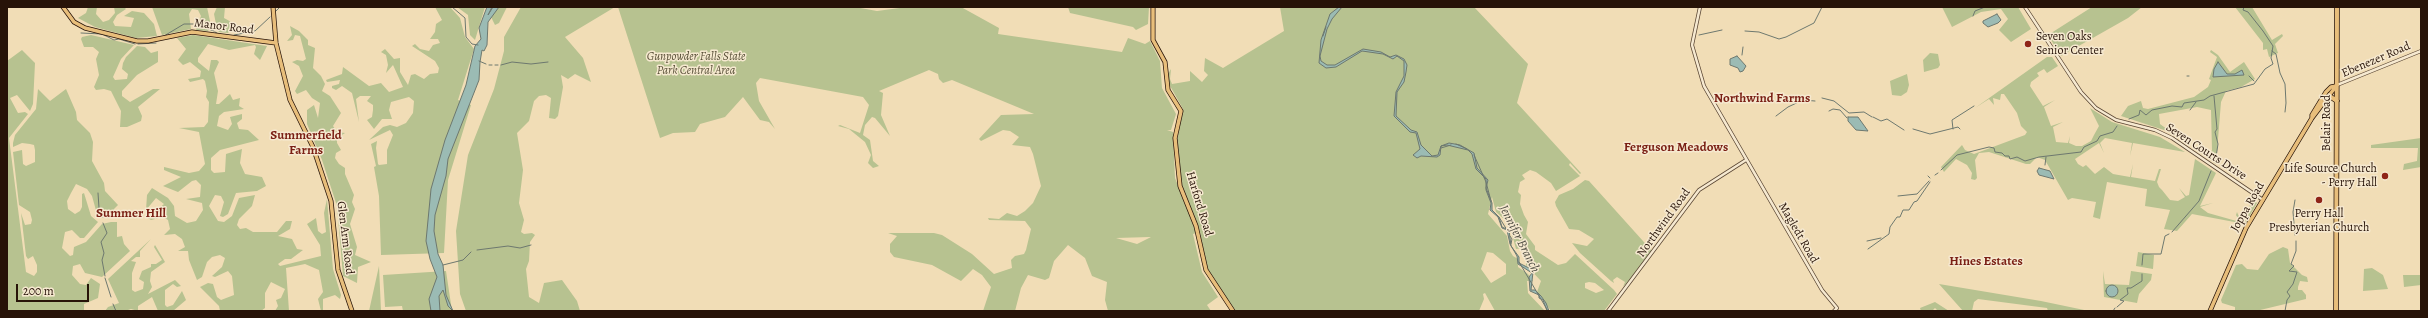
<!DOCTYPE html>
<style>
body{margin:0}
#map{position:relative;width:2428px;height:318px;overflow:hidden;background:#f1ddb6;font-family:Alegreya,serif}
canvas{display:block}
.frame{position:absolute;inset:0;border:8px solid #271308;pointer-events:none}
.scale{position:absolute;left:16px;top:284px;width:73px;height:18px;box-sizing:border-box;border:2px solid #271308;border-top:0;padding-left:5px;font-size:12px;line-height:14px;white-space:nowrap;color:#271308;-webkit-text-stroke:3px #f6e9d0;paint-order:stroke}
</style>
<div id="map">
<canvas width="2428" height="318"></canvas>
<div class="frame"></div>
<div class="scale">200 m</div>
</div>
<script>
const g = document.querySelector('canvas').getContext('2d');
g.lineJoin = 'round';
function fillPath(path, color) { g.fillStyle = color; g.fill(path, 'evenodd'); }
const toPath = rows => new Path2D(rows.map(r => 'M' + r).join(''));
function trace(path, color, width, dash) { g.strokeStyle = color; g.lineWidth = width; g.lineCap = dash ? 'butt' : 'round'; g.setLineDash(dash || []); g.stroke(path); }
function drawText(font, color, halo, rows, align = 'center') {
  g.font = font + ' Alegreya,serif'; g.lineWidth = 3; g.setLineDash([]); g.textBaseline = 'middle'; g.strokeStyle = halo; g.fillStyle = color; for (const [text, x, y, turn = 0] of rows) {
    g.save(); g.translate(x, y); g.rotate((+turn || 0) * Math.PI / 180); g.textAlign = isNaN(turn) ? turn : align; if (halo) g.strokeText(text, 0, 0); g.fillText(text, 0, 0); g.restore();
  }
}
const green = toPath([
 [88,7,97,7,96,14,103,22,109,20,115,13,114,7,124,7,126,9,117,15,113,22,115,26,131,27,134,18,124,16,132,11,144,13,154,24,157,36,136,38,95,27,78,18,86,13],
 [152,7,207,7,211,26,208,31,196,30,201,16,198,10,192,9,189,14,191,29,162,35],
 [217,7,225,7,224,18,235,24,228,33,219,32,217,29,214,14],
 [435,7,450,7,460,18,465,37,474,49,458,100,471,105,448,180,444,253,381,255,379,196,374,167,376,166,371,144,377,141,376,148,378,164,379,165,387,164,387,150,393,135,390,130,369,140,383,127,390,125,397,127,406,123,413,113,414,101,409,97,391,102,389,110,392,119,382,119,374,129,367,120,372,117,373,110,373,105,367,101,371,96,360,96,356,99,359,122,352,93,342,86,336,90,332,88,332,86,339,84,340,80,327,82,326,80,342,74,343,67,369,86,381,83,389,92,403,87,393,65,386,73,388,65,386,55,381,52,385,49,394,59,400,58,400,72,408,85,411,75,415,74,424,79,430,74,438,73,439,68,435,61,412,46,415,44,420,49,429,51,433,45,440,43,438,39,430,39,435,32,436,24,442,20],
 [457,7,485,7,475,40,470,35,468,15],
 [486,7,507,7,499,23,495,25],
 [521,7,615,7,565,37,583,58,591,82,575,74,568,79,561,75,563,87,558,116,555,119,549,118,551,98,546,95,539,96,534,101,529,121,517,133,523,170,519,203,524,220,521,232,524,234,532,233,535,235,530,242,529,261,526,269,529,297,539,303,544,283,562,280,577,301,580,311,466,311,460,294,456,231,468,155,494,89,504,51,504,37],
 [618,7,855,7,877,11,907,7,961,7,999,28,998,34,1122,52,1128,38,1145,44,1150,41,1160,61,1162,88,1176,114,1171,130,1167,130,1173,132,1175,178,1193,222,1196,233,1193,234,1202,272,1218,297,1207,305,1211,311,1108,311,1105,300,1107,282,1092,276,1085,258,1068,245,1054,261,1049,278,1045,280,1028,275,1021,288,1015,311,983,311,991,287,982,275,973,269,961,281,932,265,894,257,890,252,890,244,897,236,888,233,934,233,942,235,972,254,994,274,1012,268,1011,260,1015,256,1024,254,1026,250,1031,229,1025,221,989,220,988,218,999,219,1007,213,1017,216,1025,211,1033,203,1041,186,1033,154,1030,147,1012,145,1019,137,1010,131,1003,130,981,141,979,139,1001,115,1034,114,952,80,943,83,939,79,938,74,929,70,879,91,883,93,881,115,890,136,875,118,872,117,865,125,863,135,870,140,873,161,879,166,873,168,868,163,871,155,865,142,849,129,838,126,840,125,860,133,869,105,863,97,760,78,756,83,759,101,775,129,769,122,760,120,743,97,725,117,700,124,695,132,673,133,660,138],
 [1151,237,1137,244,1116,238,1150,237],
 [1068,7,1149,7,1148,24,1136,30,1133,27,1070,13],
 [1280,7,1474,7,1528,64,1517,103,1581,173,1580,174,1570,163,1569,165,1580,176,1556,191,1551,183,1536,172,1530,170,1522,175,1525,179,1520,182,1518,192,1521,195,1520,204,1524,215,1528,222,1526,234,1535,246,1535,250,1558,265,1566,263,1575,254,1614,290,1617,294,1604,311,1551,311,1537,292,1541,281,1526,265,1526,251,1522,248,1516,249,1512,234,1504,219,1496,212,1492,197,1488,214,1507,236,1510,251,1513,256,1518,259,1518,267,1528,274,1533,281,1527,281,1528,293,1545,311,1495,311,1485,293,1483,294,1484,299,1479,311,1235,311,1216,286,1206,268,1200,232,1181,185,1177,140,1183,109,1169,84,1168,74,1171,69,1170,79,1172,84,1190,81,1190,71,1202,82,1208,75,1204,71,1205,58,1223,68,1284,31],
 [1487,252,1493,253,1506,264,1506,274,1491,283,1481,269],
 [1589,282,1595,283,1604,290,1596,293,1585,288,1585,283],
 [1942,7,2018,7,2031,29,2011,42,1999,30,2008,19,2001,9,1981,12,1952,27],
 [2092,7,2142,7,2128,18,2061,56,2048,35],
 [2235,7,2252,7,2272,40,2282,34,2283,36,2275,44,2278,53,2269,57,2267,49,2263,50,2263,43],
 [290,26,299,31,308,40,308,45,315,48,313,68,321,76,325,84,322,91,330,96,341,113,333,126,337,132,345,133,337,138,337,143,341,150,336,153,335,158,339,164,345,168,345,174,354,195,352,202,355,209,350,224,357,247,355,255,371,262,358,267,357,283,343,276,337,206,322,160,307,124,307,110,314,105,318,118,320,103,312,98,306,90,297,94,295,91,303,76,299,66,292,62,297,60,303,61,306,59,300,36,295,35,293,40,287,41,292,35],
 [91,35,134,45,121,59,113,77,115,80,127,79,128,74,122,69,123,63,126,57,137,46,145,47,151,53,158,51,158,62,137,75,122,91,122,96,130,102,153,89,160,89,138,107,142,116,141,121,127,127,120,127,121,111,111,91,104,89,96,90,94,87,99,75,96,59,99,52,93,47,84,47,81,39,82,37],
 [193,35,267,46,260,60,254,54,256,47,255,45,229,50,208,44,198,58,198,62,209,71,211,60,217,60,219,62,214,73,218,91,216,104,219,104,230,94,233,100,240,98,239,106,244,109,224,112,219,116,217,126,228,130,232,124,230,117,242,114,242,119,237,123,239,129,248,130,259,140,220,150,211,158,211,170,214,173,225,172,226,154,242,149,240,163,245,174,262,177,266,186,257,191,236,193,228,214,223,217,220,216,224,202,221,196,215,195,209,206,218,221,224,222,232,216,239,198,255,195,252,206,239,219,237,225,240,229,246,228,253,232,277,232,286,221,292,221,290,229,278,236,292,239,297,249,303,250,291,259,285,259,278,264,280,266,321,256,320,245,307,224,316,218,318,231,322,234,326,232,324,213,327,199,333,269,341,295,340,299,335,295,323,299,323,311,321,311,318,299,323,292,319,270,305,264,286,268,289,311,275,311,278,306,276,300,281,298,285,289,271,282,265,293,265,308,261,311,220,311,219,306,200,287,208,283,213,284,217,297,221,300,234,295,232,276,228,271,215,277,212,276,222,267,225,258,220,255,212,257,207,262,202,277,197,280,189,260,188,251,178,251,185,247,182,239,175,234,164,235,170,229,168,220,163,217,151,220,148,218,147,215,154,213,164,204,156,198,146,210,147,195,152,188,168,198,174,206,175,216,187,223,196,221,203,210,202,203,186,199,200,197,201,185,196,180,192,181,178,192,163,186,181,177,164,170,164,167,189,173,199,171,205,164,199,132,179,128,204,127,208,122,209,102,206,97,207,91,205,81,203,79,190,82,188,79,200,77,201,71,190,62,183,65,178,60,186,49,177,38],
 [22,50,35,63,33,104,30,111,17,95,10,98,18,113,25,112,28,114,9,138,26,272,34,276,37,272,37,265,33,256,28,259,26,256,21,213,25,225,31,224,32,220,30,212,19,205,13,152,22,150,23,164,26,166,35,162,35,150,34,145,30,144,22,143,13,147,13,143,15,135,36,109,38,89,50,101,66,89,76,112,77,120,90,133,93,142,92,161,104,183,105,191,118,205,114,209,115,212,125,215,100,218,97,214,92,196,87,189,76,184,71,193,67,201,68,209,75,214,80,211,82,207,82,194,84,193,91,216,98,222,84,238,80,238,72,230,65,232,62,248,70,256,73,255,74,247,86,242,102,224,111,222,117,222,117,237,122,236,124,244,130,251,102,277,85,273,80,264,73,266,72,275,80,284,86,285,91,278,100,284,98,298,84,304,84,311,7,311,7,61],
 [2211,50,2218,55,2230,72,2244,62,2255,79,2241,87,2226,91,2221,102,2216,164,2208,158,2212,150,2211,110,2197,107,2159,114,2160,124,2179,138,2167,131,2121,116,2128,106,2141,101,2143,108,2148,109,2194,97,2208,87,2211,80,2209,79,2217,57,2210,52],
 [1930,53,1938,54,1940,65,1938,68,1924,72,1923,60],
 [2047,57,2052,57,2058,66,2047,73,2044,69,2037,73,2039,76,2031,82,2030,86,2043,106,2055,100,2044,107,2051,126,2063,122,2053,127,2056,142,2068,143,2070,136,2069,143,2076,146,2082,146,2091,141,2094,135,2086,131,2094,135,2099,126,2090,108,2112,122,2160,137,2185,152,2133,143,2130,156,2132,143,2105,138,2100,143,2104,153,2099,143,2075,159,2078,164,2083,167,2086,165,2095,174,2104,167,2113,174,2130,177,2133,164,2131,177,2155,181,2159,169,2161,169,2157,182,2159,187,2162,190,2167,187,2162,190,2170,200,2178,201,2185,197,2179,188,2186,196,2189,195,2195,159,2216,173,2200,206,2213,203,2200,207,2208,213,2240,222,2236,215,2237,212,2241,222,2244,223,2248,217,2251,197,2257,203,2245,224,2192,214,2177,231,2164,229,2170,210,2145,206,2147,189,2107,182,2100,219,2093,217,2096,202,2072,198,2068,200,2045,160,2037,157,2030,164,2026,164,1989,152,1979,153,1975,160,1977,178,1975,180,1971,179,1972,173,1967,165,1956,159,1944,172,1941,167,1962,145,1965,150,1974,154,2025,135,2027,132,2021,126,2017,113,2004,94,2001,94,2000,100,1993,98,1994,105,1989,99,1975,108],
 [1907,74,1909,85,1907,92,1901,96,1892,95,1890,81],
 [2421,138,2421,167,2403,170,2404,164,2417,161,2418,148,2371,148,2371,145],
 [1585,180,1589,181,1652,251,1641,267,1623,287,1625,282,1617,277,1613,280,1614,283,1611,281,1580,253,1572,243,1587,246,1594,239,1579,230,1569,229,1556,206,1555,202,1559,195,1573,189],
 [151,239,140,251,140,257,136,257,131,261,136,262,132,273,132,290,135,292,143,289,144,282,139,279,142,271,151,267,151,264,156,264,162,260,154,247,155,245,165,262,151,272,150,281,152,287,148,294,175,280,181,286,177,287,173,284,165,290,165,305,167,307,173,305,182,291,186,300,173,311,158,311,152,297,138,306,138,311,131,309,125,311,105,311,108,307,119,303,108,279],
 [2283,247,2288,249,2290,263,2302,275,2307,277,2308,282,2300,281,2298,287,2298,290,2302,290,2306,295,2306,299,2256,311,2235,311,2235,307,2222,303,2221,300,2236,265,2242,264,2247,269,2258,270,2269,254],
 [2138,252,2154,255,2153,269,2136,266],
 [379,266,381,311,369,311],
 [2372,268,2383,275,2388,289,2363,291,2364,269],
 [446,271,452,311,403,311,402,306,385,307,383,275],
 [2103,271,2105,284,2129,285,2131,271,2152,274,2151,280,2139,294,2137,303,2104,297],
 [2403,275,2421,275,2421,285,2404,287],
 [1939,284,2041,301,2089,311,2048,311,2047,308,1978,299,1974,302,1972,311,1963,311],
 [1935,302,1949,311,1938,311,1935,308,1932,311,1921,311,1920,308]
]);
const water = toPath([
 [487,7,492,7,488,15,493,7,499,7,488,22,487,45,484,51,482,50,480,62,479,80,448,159,446,176,435,215,434,231,438,254,443,265,446,295,453,311,448,306,443,290,439,296,440,311,431,311,429,299,437,277,430,259,426,241,431,189,445,140,466,85,475,46,481,39,479,28,487,7],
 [1339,7,1342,7,1332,19,1327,29,1320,56,1321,61,1327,65,1335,65,1363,49,1381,52,1390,57,1396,55,1404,59,1407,65,1406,72,1404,82,1397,92,1396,116,1411,130,1417,132,1421,145,1432,156,1438,155,1441,146,1449,143,1460,145,1474,153,1477,168,1488,180,1486,188,1492,203,1492,210,1499,217,1502,227,1509,230,1511,246,1519,257,1519,263,1529,268,1533,272,1531,290,1535,290,1541,296,1546,303,1549,311,1547,311,1543,300,1539,298,1539,295,1530,291,1529,277,1532,273,1518,264,1517,256,1510,244,1507,230,1502,228,1498,217,1490,210,1491,203,1486,190,1486,179,1476,169,1472,154,1468,150,1447,145,1441,146,1440,155,1437,157,1421,156,1417,158,1413,155,1420,149,1416,133,1410,132,1394,116,1396,92,1404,76,1404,61,1397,56,1393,59,1383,54,1362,51,1336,67,1326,68,1319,63,1321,40,1330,14,1339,7],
 [1997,14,2001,20,1998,23,1988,27,1983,23,1983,21,1997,14],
 [1737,56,1746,66,1743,71,1740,72,1738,68,1730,65,1730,59,1737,56],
 [2218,62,2227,74,2235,74,2242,70,2244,75,2213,77,2214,69,2218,62],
 [1848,117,1858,117,1868,131,1856,130,1848,121,1848,117],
 [2039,168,2050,171,2054,179,2039,175,2037,171,2039,168],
 '2106 291a6 6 0 1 1 12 0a6 6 0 1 1-12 0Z'
]);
const stream = toPath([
 [452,7,465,18,466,37,472,44,478,45],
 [274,13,280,7],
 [1973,16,1975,11,1985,7],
 [197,25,214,31],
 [1745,31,1759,32,1779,39,1786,37,1814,23,1822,7],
 [215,32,217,33],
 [81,33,102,34,114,40,119,39,135,44],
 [234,35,255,31,270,17],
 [1699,35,1722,30],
 [164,36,184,24,193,24],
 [1323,36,1326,27],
 [138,44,156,43],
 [2272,51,2276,54,2280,73,2285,84,2286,103,2285,112],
 [1742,55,1743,47],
 [479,61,486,64],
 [489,65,492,65],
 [495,65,498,65],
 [501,65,512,62,531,64,548,62],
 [2187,76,2189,76],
 [2249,76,2254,81],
 [1822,98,1834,101,1849,113,1864,112,1872,117],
 [2190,110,2196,102],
 [1829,111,1833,109,1840,110,1847,118],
 [1776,116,1788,107,1803,100,1815,101],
 [1873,117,1881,121,1887,119,1904,130],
 [2129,119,2139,115,2140,110,2146,115,2152,110,2172,106,2182,107,2184,103,2204,100,2210,96,2254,84,2265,69,2273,64,2271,58,2273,46,2263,31,2248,12,2243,10,2244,7],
 [1913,129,1930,134,1958,127,1960,129],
 [1953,129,1952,120,1974,106],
 [1456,144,1467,149],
 [1441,148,1451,145],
 [1474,155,1486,182,1491,201],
 [2213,160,2216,157,2218,144,2215,132,2217,129,2214,96],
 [2045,165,2046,157],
 [1941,170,1957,155,1989,147,1994,148,1995,152,2002,153,2005,156,2009,156,2010,159,2017,157,2025,161,2039,157,2081,152,2084,147,2097,141,2100,136,2113,132,2117,126],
 [1935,175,1938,173],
 [1928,176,1930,178],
 [98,193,99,208,103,217],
 [1898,196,1917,194,1929,181],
 [2295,200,2293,212,2295,235],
 [1499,217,1507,230],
 [103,223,107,233,101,242,104,253,102,260,105,276],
 [2172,232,2199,201,2211,171],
 [1510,236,1512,239,1511,244],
 [1867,241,1881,238],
 [1868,249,1889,234,1890,227,1897,217,1900,217,1903,210,1909,210,1914,202,1917,201,1930,182],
 [477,250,508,246,520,248,531,245],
 [1519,262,1548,311],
 [443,265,463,260,471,252],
 [2142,265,2143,254,2161,254,2165,236,2169,234],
 [105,278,111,297],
 [113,304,116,311],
 [2117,307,2124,301,2120,300,2128,294,2127,288,2131,288,2142,281,2142,274],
 [2113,311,2115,308],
 [2285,311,2287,300,2290,296,2287,292,2293,284,2297,272,2289,271,2294,266,2291,264,2296,251,2296,241]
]);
const minor = toPath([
 [1700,7,1692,45,1704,86,1822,290,1837,308,1834,311],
 [2025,7,2081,92,2096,108,2116,120,2155,130,2172,138,2263,200],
 [2337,85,2421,51],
 [1608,311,1699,190,1746,160]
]);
const major = toPath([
 [63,7,74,22,85,28,137,41,148,41,192,32,276,43],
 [273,7,276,43,290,100,313,147,331,201,338,270,352,311],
 [1153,7,1153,40,1165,62,1168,90,1181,111,1175,138,1180,186,1196,226,1206,270,1233,311],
 [2312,118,2312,115,2326,92,2331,87,2336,86],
 [2210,311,2246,228,2312,118,2337,85]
]);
const highway = toPath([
 [2326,99,2331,97,2337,101],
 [2336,311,2337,7]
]);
const markers = [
 [2028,44,4,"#8f2418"],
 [2385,176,4,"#8f2418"],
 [2319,200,4,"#8f2418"]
];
const streetNames = [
 ["Manor Road",224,27,7],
 ["Ebenezer Road",2376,60,-23],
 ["Belair Road",2327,123,-90],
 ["Seven Courts Drive",2206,152,33],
 ["Harford Road",1199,204,73],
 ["Joppa Road",2248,207,-60],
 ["Northwind Road",1664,223,-54],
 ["Magledt Road",1798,233,60],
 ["Glen Arm Road",345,238,83]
];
const poiNames = [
 ["Seven Oaks",2036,37],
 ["Senior Center",2036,51],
 ["Life Source Church",2377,169,"right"],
 ["- Perry Hall",2377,183,"right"],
 ["Perry Hall",2319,214,"center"],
 ["Presbyterian Church",2319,228,"center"]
];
const parkNames = [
 ["Gunpowder Falls State",696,57],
 ["Park Central Area",696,71]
];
const neighbourhoodNames = [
 ["Northwind Farms",1762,99],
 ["Summerfield",306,136],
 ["Farms",306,151],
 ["Ferguson Meadows",1676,148],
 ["Summer Hill",131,214],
 ["Hines Estates",1986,262]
];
const waterNames = [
 ["Jennifer Branch",1519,239,63]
];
fillPath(green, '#b7c290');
fillPath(water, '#9bbbb4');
trace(water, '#6d786f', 1);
trace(stream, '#6d786f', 1);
trace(minor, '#5a4634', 4);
trace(major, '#271308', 5);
trace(highway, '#271308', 5.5);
trace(minor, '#f6e9d0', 2.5);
trace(major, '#e8be7b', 3.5);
trace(highway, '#e8be7b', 4);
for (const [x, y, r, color] of markers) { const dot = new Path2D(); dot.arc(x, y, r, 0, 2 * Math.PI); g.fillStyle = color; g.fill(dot); trace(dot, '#f6e9d0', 1.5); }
drawText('12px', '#271308', '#f6e9d0', streetNames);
drawText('12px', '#271308', '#f6e9d0', poiNames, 'left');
drawText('italic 12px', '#595038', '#f6e9d0', parkNames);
drawText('bold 13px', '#7a1f14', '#f6e9d0', neighbourhoodNames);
drawText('italic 13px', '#504e44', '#f6e9d0', waterNames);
</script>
